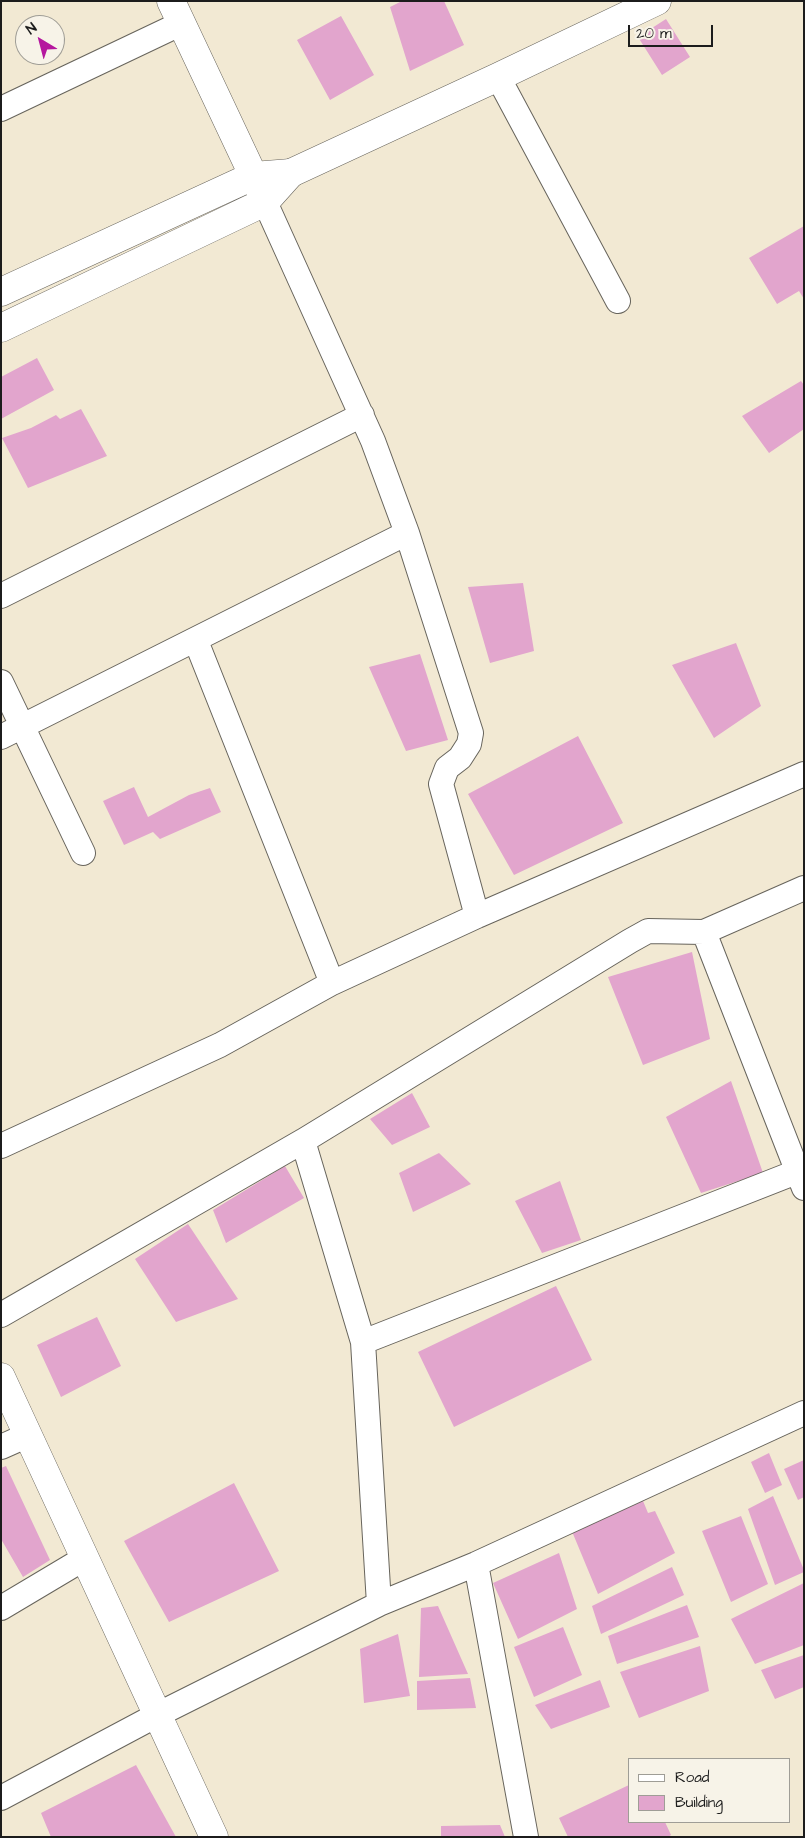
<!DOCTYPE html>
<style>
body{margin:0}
#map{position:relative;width:805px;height:1838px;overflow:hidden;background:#f2e9d3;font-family:"Architects Daughter",sans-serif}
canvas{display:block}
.frame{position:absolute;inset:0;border:2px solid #1c1c1c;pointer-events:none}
.legend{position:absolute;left:628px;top:1758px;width:162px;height:65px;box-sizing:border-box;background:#f7f3e8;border:1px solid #9f9d96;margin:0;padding:6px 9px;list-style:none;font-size:15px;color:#1c1c1c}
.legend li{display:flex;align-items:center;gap:10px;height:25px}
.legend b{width:25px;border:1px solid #9f9d96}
.north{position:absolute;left:15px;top:15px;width:50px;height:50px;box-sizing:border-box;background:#f7f3e8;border:1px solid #9f9d96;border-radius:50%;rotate:323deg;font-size:14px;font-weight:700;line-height:20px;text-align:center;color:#1c1c1c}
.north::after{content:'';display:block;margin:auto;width:18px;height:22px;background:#b5179e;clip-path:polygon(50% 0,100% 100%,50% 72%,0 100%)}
.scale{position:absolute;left:628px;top:25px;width:85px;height:22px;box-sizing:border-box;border:2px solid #1c1c1c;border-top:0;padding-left:6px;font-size:15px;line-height:18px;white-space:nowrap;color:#1c1c1c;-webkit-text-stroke:4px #f7f3e8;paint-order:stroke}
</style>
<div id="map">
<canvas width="805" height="1838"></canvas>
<div class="frame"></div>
<ul class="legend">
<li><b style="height:6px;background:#fff"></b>Road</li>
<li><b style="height:14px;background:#e2a5cd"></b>Building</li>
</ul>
<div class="north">N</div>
<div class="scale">20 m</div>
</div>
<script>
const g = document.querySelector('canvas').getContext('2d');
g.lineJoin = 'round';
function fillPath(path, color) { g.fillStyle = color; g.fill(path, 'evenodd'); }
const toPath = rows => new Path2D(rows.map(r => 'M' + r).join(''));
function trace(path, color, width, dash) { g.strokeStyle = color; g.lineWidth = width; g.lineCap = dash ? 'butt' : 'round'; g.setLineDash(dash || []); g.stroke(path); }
const building = toPath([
 [402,1,444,1,464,45,410,71,390,7],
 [341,16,374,75,330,100,297,40],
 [666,19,690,57,662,75,638,37],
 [804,226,804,299,799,291,777,304,749,258],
 [37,358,54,390,1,419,1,377],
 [801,381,804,385,804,429,769,453,742,416],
 [81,409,107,456,28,488,2,438,31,428,56,415,60,419],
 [523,583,534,651,490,663,468,587],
 [736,643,761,706,714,738,672,665],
 [420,654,448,740,406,751,369,667],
 [578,736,623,823,514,875,468,794],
 [134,787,148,817,189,795,210,788,221,812,160,839,153,832,124,845,103,801],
 [692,952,710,1039,643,1065,608,977],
 [731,1081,763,1173,701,1193,666,1117],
 [412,1093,430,1127,392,1145,370,1119],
 [439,1153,471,1184,413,1212,399,1173],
 [285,1166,304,1198,226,1243,213,1210],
 [560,1181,581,1240,542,1253,515,1201],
 [188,1224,238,1299,176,1322,135,1259],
 [556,1286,592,1360,454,1427,418,1352],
 [97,1317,121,1366,61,1397,37,1345],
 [769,1453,782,1485,765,1493,751,1462],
 [804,1460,804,1497,798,1500,784,1469],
 [6,1466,50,1560,23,1577,1,1539,1,1468],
 [234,1483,279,1571,169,1622,124,1541],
 [641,1496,648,1513,655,1511,675,1553,598,1594,571,1529],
 [773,1496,804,1570,804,1572,775,1585,748,1509],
 [741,1516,768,1584,731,1602,702,1531],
 [559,1553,577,1609,518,1639,493,1583],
 [672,1567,684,1595,601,1634,592,1606],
 [804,1583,804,1645,755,1664,731,1619],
 [687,1605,699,1637,617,1664,608,1636],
 [438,1606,468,1674,419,1677,421,1608],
 [563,1627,582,1675,534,1697,514,1647],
 [398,1634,410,1696,364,1703,360,1649],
 [700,1646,709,1691,639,1718,620,1672],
 [804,1655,804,1687,775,1699,761,1670],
 [470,1678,476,1708,417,1710,417,1681],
 [600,1680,610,1707,551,1729,535,1705],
 [136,1765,176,1837,51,1837,41,1813],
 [629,1785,629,1822,665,1822,671,1835,668,1837,568,1837,559,1818],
 [500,1825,505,1837,441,1837,441,1826]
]);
const minor = toPath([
 [498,77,618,301],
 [1,109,182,23],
 [265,202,373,441,407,533,471,733,469,744,460,758,447,768,441,784,477,916],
 [1,596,362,415],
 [196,641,332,983],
 [1,682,83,853],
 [1,737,407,533],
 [704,932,804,1188],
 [303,1141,363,1342,379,1604],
 [1,1146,220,1045,332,983,477,916,804,774],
 [1,1315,303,1141,630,941,648,931,704,932,804,888],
 [363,1342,804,1169],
 [1,1447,28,1435],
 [476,1564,526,1837],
 [1,1608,85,1558],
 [1,1798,157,1715,379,1604,476,1564,804,1413]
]);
const tertiary = toPath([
 [1,1377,214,1837]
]);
const secondary = toPath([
 [291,173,498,77,657,1]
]);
const primary = toPath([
 [171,1,261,192],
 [1,292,253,176,291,173],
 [1,328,265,202,291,173]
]);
fillPath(building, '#e2a5cd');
trace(minor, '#67645c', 26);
trace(tertiary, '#67645c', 29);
trace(secondary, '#67645c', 29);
trace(primary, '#67645c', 29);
trace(minor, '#fff', 24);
trace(tertiary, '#fff', 28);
trace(secondary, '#fff', 28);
trace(primary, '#fff', 28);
</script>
